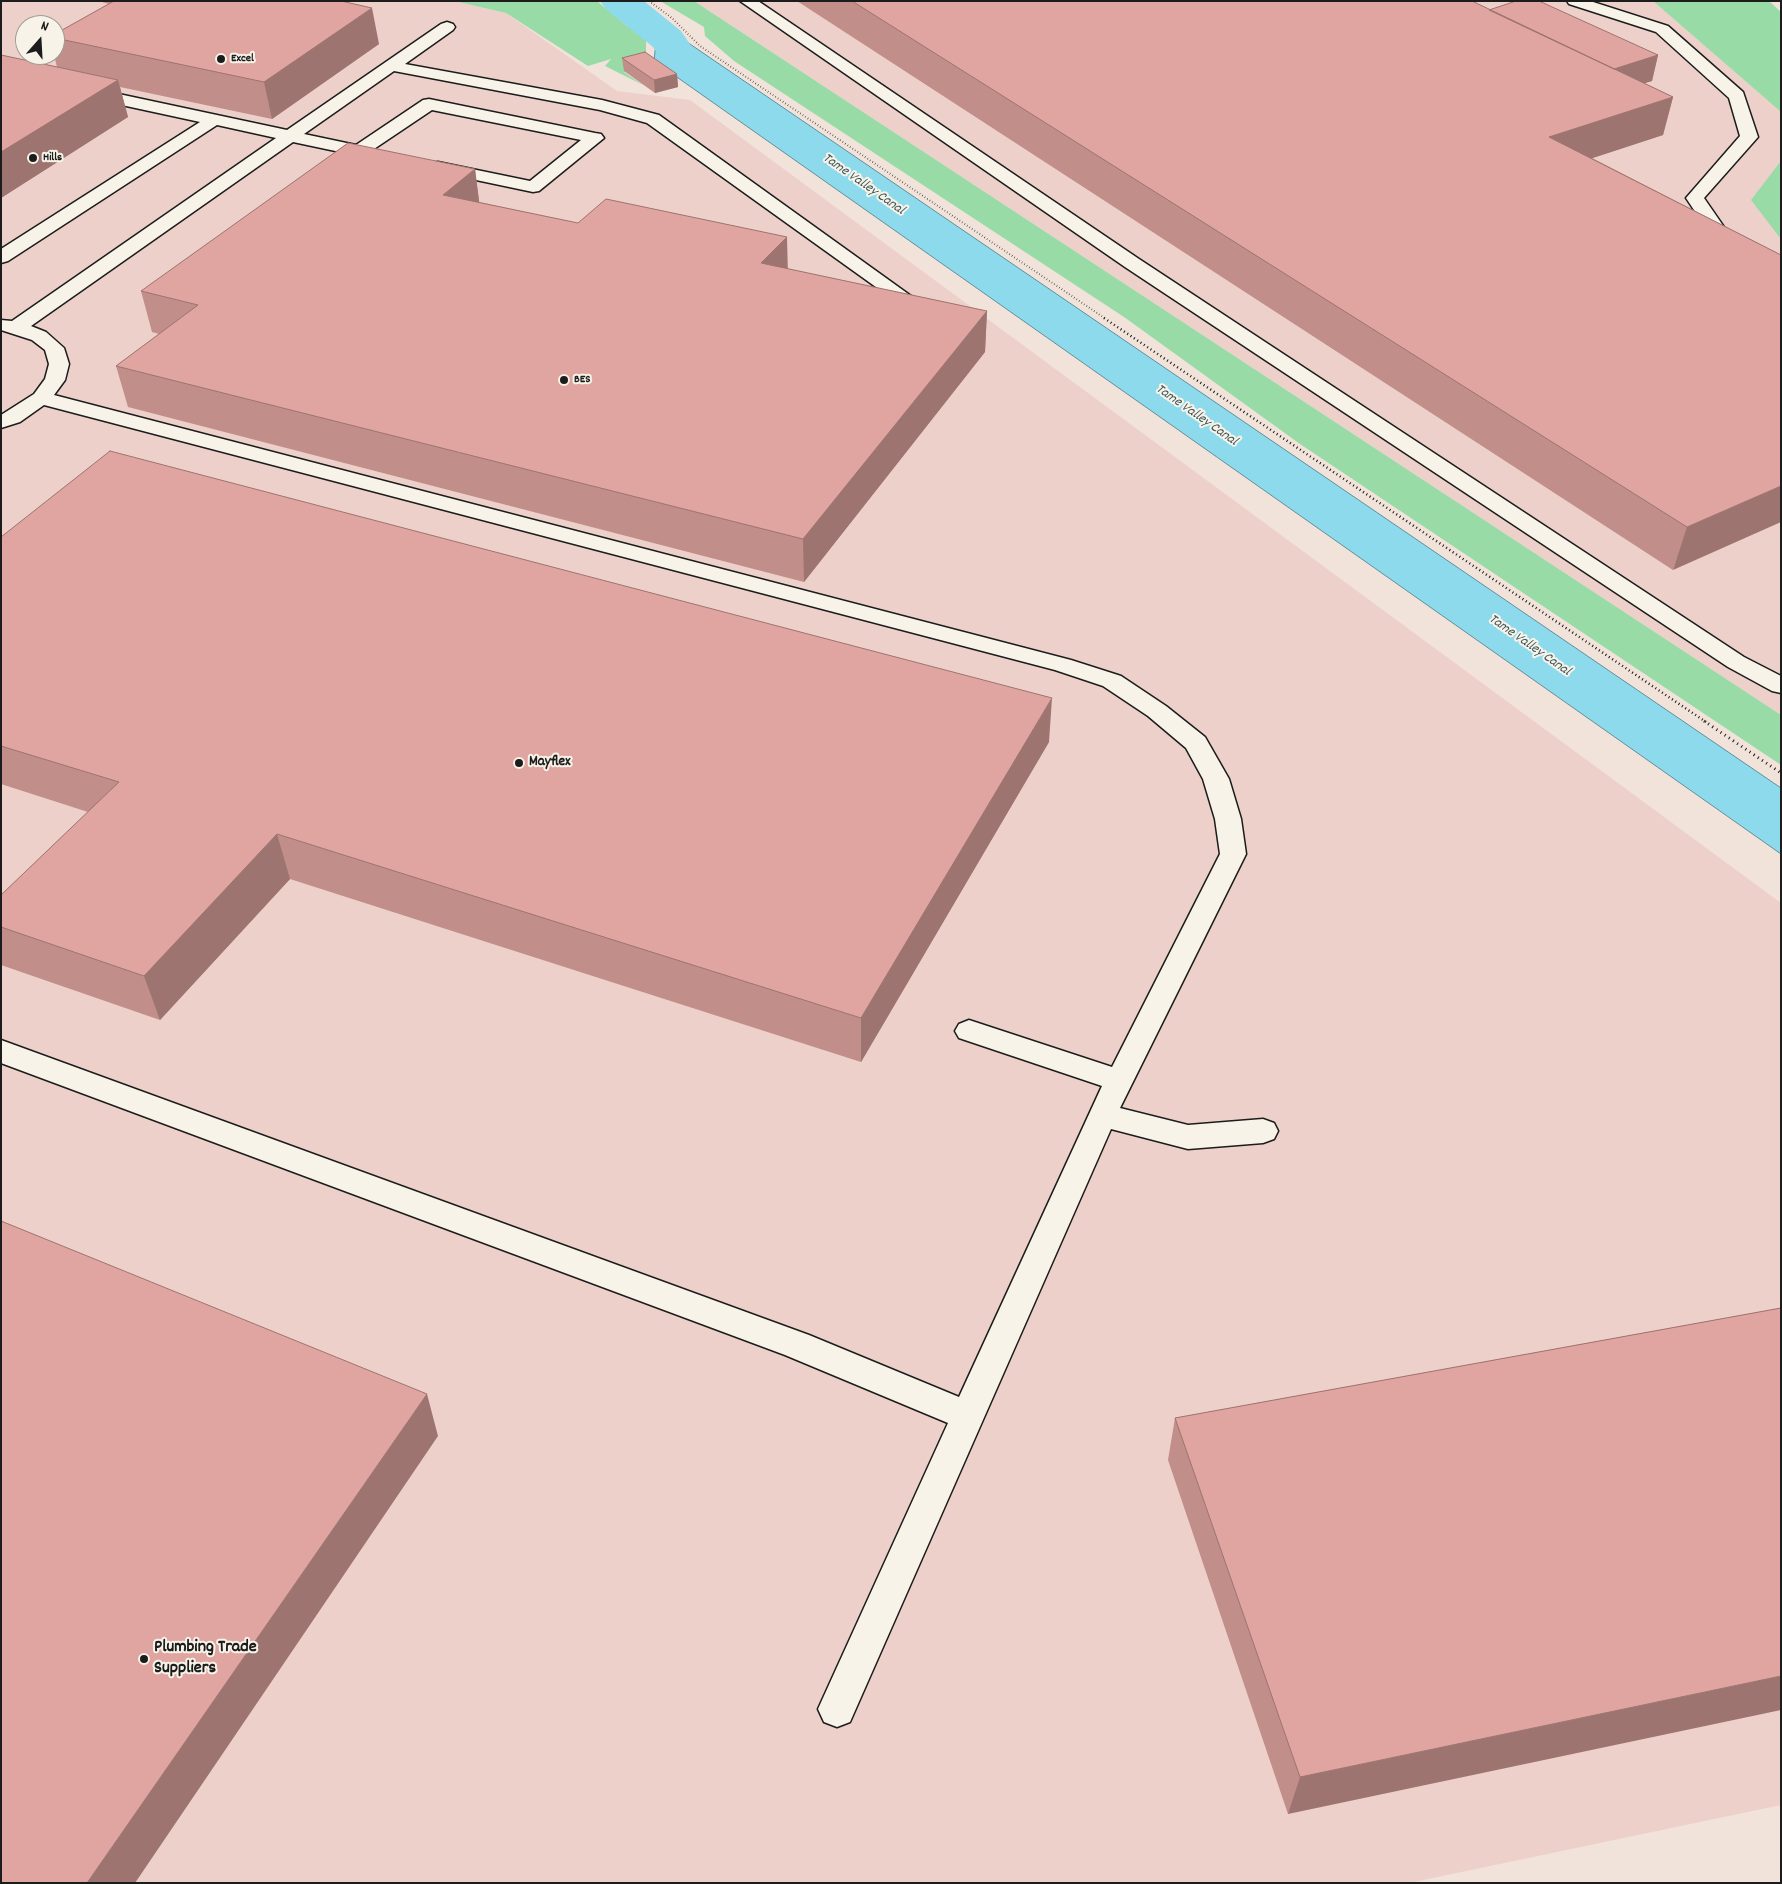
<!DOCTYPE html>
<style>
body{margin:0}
#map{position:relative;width:1782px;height:1884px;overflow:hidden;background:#f2e3da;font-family:Dekko,sans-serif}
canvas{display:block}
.frame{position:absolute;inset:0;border:2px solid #1c1c1c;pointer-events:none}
.north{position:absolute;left:15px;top:15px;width:50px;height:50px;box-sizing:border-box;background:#f7f3e8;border:1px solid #9f9d96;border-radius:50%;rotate:19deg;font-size:14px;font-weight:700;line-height:20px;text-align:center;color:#1c1c1c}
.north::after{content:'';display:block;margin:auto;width:18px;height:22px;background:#1c1c1c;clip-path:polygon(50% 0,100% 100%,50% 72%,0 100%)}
</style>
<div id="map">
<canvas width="1782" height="1884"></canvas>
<div class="frame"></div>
<div class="north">N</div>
</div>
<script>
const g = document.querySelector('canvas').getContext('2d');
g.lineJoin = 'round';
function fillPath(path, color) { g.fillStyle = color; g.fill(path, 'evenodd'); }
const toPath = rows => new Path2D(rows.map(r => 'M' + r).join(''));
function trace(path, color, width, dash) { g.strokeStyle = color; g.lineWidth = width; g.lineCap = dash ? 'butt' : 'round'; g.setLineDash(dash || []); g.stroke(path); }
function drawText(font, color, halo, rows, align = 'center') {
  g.font = font + ' Dekko,sans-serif'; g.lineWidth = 4; g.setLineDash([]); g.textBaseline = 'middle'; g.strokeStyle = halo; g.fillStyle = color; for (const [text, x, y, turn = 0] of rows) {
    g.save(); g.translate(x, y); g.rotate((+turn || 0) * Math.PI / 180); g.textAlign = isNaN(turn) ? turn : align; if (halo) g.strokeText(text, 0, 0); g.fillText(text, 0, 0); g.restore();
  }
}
const built = toPath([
 [1,1,454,1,506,13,617,91,690,100,1781,903,1781,1805,1409,1883,1,1883],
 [25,25,55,25,55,55,25,55],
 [694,1,1653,1,1781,112,1781,715]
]);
const green = toPath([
 [454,1,597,1,627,26,643,32,646,40,646,65,624,72,643,85,605,66,611,59,588,66,506,13],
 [660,1,694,1,1781,715,1781,765,1300,444,1124,317,734,61,705,36,704,27],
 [1653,1,1769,1,1781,12,1781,112],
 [1781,161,1781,239,1751,200]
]);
const water = toPath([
 [647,21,665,27,1781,788,1781,854,654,61,656,42,647,21]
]);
const canal = toPath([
 [600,1,644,1,681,31,694,50,730,74,736,83,730,92,716,95,702,92,666,66,653,47,606,9,600,1]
]);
const pathFar2 = toPath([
 [649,1,672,18,700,46,1106,319]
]);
const pathFar1 = toPath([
 [1104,318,1706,722]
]);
const path = toPath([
 [1704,721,1781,773]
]);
const lane = toPath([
 [740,1,758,1,1139,259,1744,657,1781,676,1781,693,1772,691,1728,667,1125,267,740,1],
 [1567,1,1590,1,1668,26,1743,92,1758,137,1704,198,1742,253,1781,270,1781,283,1728,261,1686,198,1740,136,1729,98,1656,32,1569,4,1567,1],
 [447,22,453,24,455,27,453,30,405,64,602,100,659,115,918,301,915,305,901,305,647,123,600,110,394,71,304,134,356,145,423,100,429,99,595,133,601,134,604,138,539,191,533,192,438,172,432,171,429,167,432,163,438,162,530,181,581,140,432,110,365,155,359,156,293,142,31,326,46,332,64,348,69,364,65,380,54,395,1071,660,1121,676,1166,706,1205,737,1229,779,1241,819,1246,854,1120,1108,1188,1125,1263,1119,1274,1123,1278,1131,1274,1139,1263,1143,1188,1149,1111,1129,850,1722,837,1727,824,1722,818,1709,948,1423,785,1355,1,1063,1,1040,809,1335,959,1397,1102,1086,959,1038,955,1031,959,1024,969,1020,1112,1067,1220,854,1215,819,1203,779,1186,748,1148,716,1103,686,1055,670,44,405,20,422,1,428,1,415,34,394,45,379,49,364,45,350,32,340,1,330,1,320,12,321,276,138,217,125,8,261,1,263,1,249,200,122,80,96,78,92,80,88,86,87,287,130,441,24,447,22]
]);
const wall = toPath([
 [98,1,341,1,379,44,272,119,120,87,128,117,1,198,1,55,57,67,54,55,55,55,55,34,109,4],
 [797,1,1472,1,1489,10,1658,55,1652,81,1644,83,1673,97,1663,135,1592,158,1781,255,1673,570],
 [622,58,677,74,678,87,655,93,624,71],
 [475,169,479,202,788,269,987,311,985,352,804,582,128,407,116,366,159,334,152,332,141,291],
 [1,537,1049,742,861,1062,290,879,160,1020,1,965,1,895,88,812,1,784],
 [1781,1308,1288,1814,1168,1460,1175,1418]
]);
const shadedWall = toPath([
 [372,8,379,44,272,119,264,82],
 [1658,55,1652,81,1591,99,1597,74],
 [677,74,678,87,655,93,654,80],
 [118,80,128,117,1,198,1,152],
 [1673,97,1663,135,1541,175,1549,137],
 [475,169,480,208,443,195],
 [787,237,788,277,761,263],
 [987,311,985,352,804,582,803,539],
 [1781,486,1781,522,1673,570,1687,527],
 [1052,698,1049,742,861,1062,861,1018],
 [277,834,290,879,160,1020,144,976],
 [427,1394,438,1436,135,1883,87,1883],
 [1781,1676,1781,1710,1288,1814,1300,1777]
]);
const building = toPath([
 [114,1,341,1,372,8,264,82,55,38,55,34,114,1],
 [852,1,1472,1,1673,97,1549,137,1781,255,1781,486,1687,527,852,1],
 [1516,1,1539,1,1658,55,1614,69,1489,10,1516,1],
 [645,52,677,74,654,80,622,58,645,52],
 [1,55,118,80,1,152,1,55],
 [348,143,475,169,443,195,578,223,606,199,787,237,761,263,987,311,803,539,116,366,198,305,141,291,348,143],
 [110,451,1052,698,861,1018,277,834,144,976,1,927,1,895,119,782,1,746,1,537,110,451],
 [1,1221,427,1394,87,1883,1,1883,1,1221],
 [1781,1308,1781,1676,1300,1777,1175,1418,1781,1308]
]);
const markers = [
 [221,59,5,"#1c1c1c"],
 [33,158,5,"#1c1c1c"],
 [564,380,5,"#1c1c1c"],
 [519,763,5,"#1c1c1c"],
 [144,1659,5,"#1c1c1c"]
];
const farPoinames = [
 ["Excel",231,59],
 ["Hills",43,158],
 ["BES",574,380]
];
const farWaternames = [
 ["Tame Valley Canal",863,185,35],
 ["Tame Valley Canal",1196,416,35],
 ["Tame Valley Canal",1529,646,35]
];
const poiNames = [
 ["Mayflex",529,763]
];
const nearPoinames = [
 ["Plumbing Trade",154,1649],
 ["Suppliers",154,1670]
];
fillPath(built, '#edd0c9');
fillPath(green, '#98dba7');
fillPath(water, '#8ddaed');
trace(water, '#608e99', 1);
fillPath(canal, '#8ddaed');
trace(lane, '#1c1c1c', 3);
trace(pathFar2, '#1c1c1c', 2, [0.5, 2.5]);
trace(pathFar1, '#1c1c1c', 2.5, [1, 3]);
trace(path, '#1c1c1c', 3, [1, 4]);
fillPath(lane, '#f7f3e8');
fillPath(wall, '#c18e8a');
fillPath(shadedWall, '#9d7470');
fillPath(building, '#e0a5a0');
trace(building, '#9d7470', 1);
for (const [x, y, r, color] of markers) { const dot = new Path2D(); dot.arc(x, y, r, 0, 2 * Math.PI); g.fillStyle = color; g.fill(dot); trace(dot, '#f7f3e8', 2); }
drawText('bold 12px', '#1c1c1c', '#f7f3e8', farPoinames, 'left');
drawText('italic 14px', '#3e555b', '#f7f3e8', farWaternames);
drawText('bold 15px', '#1c1c1c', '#f7f3e8', poiNames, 'left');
drawText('bold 18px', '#1c1c1c', '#f7f3e8', nearPoinames, 'left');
</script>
